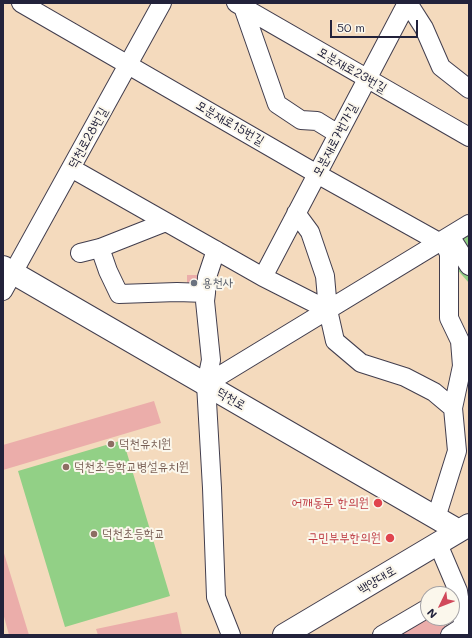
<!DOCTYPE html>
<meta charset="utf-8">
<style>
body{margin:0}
#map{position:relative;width:472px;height:638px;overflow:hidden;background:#f4dabd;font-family:Mali,sans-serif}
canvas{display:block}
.frame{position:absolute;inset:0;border:4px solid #22223b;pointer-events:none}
.north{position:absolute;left:420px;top:586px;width:40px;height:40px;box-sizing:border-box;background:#fbf7ec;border:1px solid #a4a2a5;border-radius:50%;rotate:227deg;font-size:11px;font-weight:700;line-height:16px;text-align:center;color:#22223b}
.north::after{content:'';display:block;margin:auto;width:14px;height:18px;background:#d1495b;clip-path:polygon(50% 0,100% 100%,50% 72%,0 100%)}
.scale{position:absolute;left:330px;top:20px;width:88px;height:18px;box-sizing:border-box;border:2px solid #22223b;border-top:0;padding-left:5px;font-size:12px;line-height:14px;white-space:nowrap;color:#22223b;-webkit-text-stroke:3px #fbf7ec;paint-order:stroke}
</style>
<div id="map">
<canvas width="472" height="638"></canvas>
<div class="frame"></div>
<div class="north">N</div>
<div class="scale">50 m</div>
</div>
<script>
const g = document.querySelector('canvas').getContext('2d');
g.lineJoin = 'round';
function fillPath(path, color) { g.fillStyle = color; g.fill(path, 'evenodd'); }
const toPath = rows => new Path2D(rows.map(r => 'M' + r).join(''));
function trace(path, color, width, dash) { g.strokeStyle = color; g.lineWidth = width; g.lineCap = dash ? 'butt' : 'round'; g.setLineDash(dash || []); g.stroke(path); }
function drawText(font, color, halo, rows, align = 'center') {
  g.font = font + ' Mali,"Poor Story",sans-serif'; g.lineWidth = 4; g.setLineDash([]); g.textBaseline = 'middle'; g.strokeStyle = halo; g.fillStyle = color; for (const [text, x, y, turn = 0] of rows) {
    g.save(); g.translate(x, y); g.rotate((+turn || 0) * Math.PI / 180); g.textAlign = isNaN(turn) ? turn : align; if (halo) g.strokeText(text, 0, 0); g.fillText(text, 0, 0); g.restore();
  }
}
const green = toPath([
 [469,233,469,283,454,266,456,243],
 [123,440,170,596,65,627,18,471]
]);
const building = toPath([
 [187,275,204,275,203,289,187,290],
 [154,401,161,423,3,470,3,445],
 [3,550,29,635,9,635,3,613],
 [177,612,182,635,98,635,96,629],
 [428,618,443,618,447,633,444,635,397,635]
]);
const minor = toPath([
 [21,3,317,174,439,242],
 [236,3,469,137],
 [408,3,424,28,441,67,469,89],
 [243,7,277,104,301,120,317,121,338,134],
 [71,168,263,277,328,310],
 [296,213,310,232,325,276,328,310,335,341,361,363,405,377,434,392,453,408],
 [450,236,469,266],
 [100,248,108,271,119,294,177,292,206,293],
 [216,250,207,277,206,293,205,301,211,360,206,384,212,488,216,597,231,635],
 [80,253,100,248,166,222],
 [263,277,407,3],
 [3,291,162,3],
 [206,384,469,224],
 [436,518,457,451,453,408,462,366,460,341,449,318,449,254,443,240],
 [438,544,458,591,465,635],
 [382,635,428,608],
 [450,635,464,626]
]);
const major = toPath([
 [3,267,459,531],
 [284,635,469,525]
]);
const markers = [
 [194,283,4,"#6b7280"],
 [111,444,4,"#8d6e63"],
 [66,467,4,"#8d6e63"],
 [378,503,5,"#e0444e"],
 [94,534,4,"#8d6e63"],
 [390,538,5,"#e0444e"]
];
const streetNames = [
 ["모분재로23번길",352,70,30],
 ["모분재로15번길",230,123,30],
 ["덕천로28번길",88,138,-61],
 ["모분재로7번가길",335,140,-62],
 ["덕천로",231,399,30],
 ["백양대로",377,580,-31]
];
const worshipNames = [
 ["용천사",202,283]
];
const educationNames = [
 ["덕천유치원",119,444],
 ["덕천초등학교병설유치원",74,467],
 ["덕천초등학교",102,534]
];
const healthNames = [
 ["어깨동무 한의원",369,503],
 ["구민부부한의원",381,538]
];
fillPath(green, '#92d086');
fillPath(building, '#ebadaa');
trace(minor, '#423e4e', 20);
trace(major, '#423e4e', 24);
trace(minor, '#fff', 18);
trace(major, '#fff', 22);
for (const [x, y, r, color] of markers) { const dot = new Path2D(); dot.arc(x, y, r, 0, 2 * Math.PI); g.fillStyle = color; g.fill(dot); trace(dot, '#fbf7ec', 1.5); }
drawText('13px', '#22223b', '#fbf7ec', streetNames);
drawText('13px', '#5b616d', '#fbf7ec', worshipNames, 'left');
drawText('13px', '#785e54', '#fbf7ec', educationNames, 'left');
drawText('13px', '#be3a42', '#fbf7ec', healthNames, 'right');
</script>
